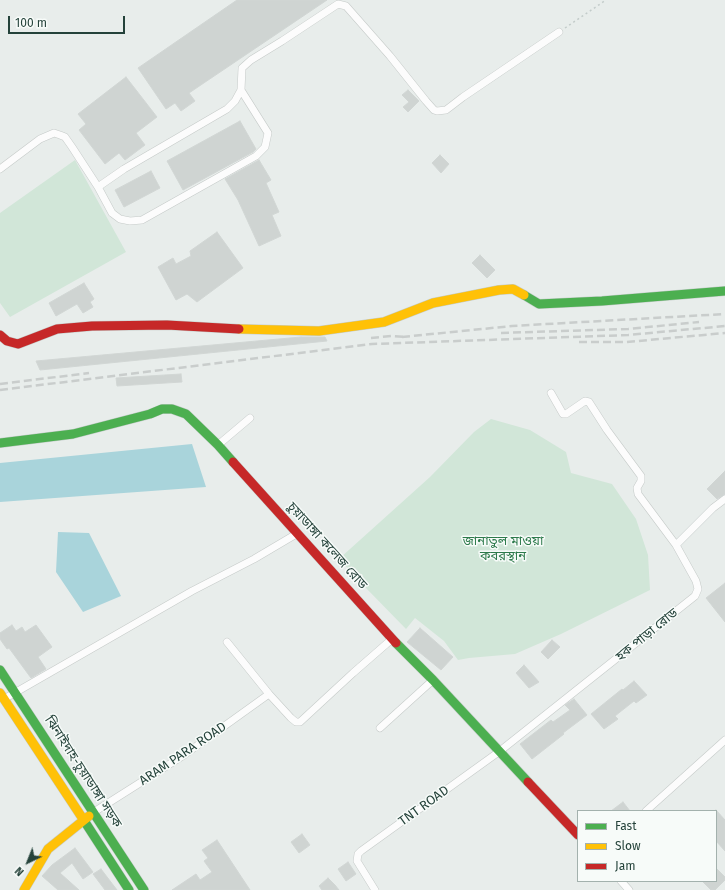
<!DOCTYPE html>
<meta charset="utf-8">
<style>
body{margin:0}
#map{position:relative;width:725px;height:890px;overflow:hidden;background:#e8edeb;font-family:"Fira Sans",sans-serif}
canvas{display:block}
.legend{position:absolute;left:577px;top:810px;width:140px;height:72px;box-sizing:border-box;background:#f7fbf9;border:1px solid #a3b1ad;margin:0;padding:5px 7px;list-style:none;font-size:12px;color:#24423a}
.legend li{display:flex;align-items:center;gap:8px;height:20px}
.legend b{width:20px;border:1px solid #a3b1ad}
.north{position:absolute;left:8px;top:842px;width:40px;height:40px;-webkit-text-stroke:3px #f7fbf9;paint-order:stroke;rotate:223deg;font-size:11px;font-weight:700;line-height:16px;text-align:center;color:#24423a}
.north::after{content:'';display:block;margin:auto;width:14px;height:18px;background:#24423a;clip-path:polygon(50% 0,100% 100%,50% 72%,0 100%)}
.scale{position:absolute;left:8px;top:16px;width:117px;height:18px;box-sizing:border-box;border:2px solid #24423a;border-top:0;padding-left:5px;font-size:12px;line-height:14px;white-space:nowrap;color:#24423a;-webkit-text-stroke:3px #f7fbf9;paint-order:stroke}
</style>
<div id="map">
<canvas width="725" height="890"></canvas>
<ul class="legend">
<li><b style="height:5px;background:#4caf50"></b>Fast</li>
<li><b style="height:5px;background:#ffc107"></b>Slow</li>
<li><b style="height:5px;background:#c62828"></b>Jam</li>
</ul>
<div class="north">N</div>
<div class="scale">100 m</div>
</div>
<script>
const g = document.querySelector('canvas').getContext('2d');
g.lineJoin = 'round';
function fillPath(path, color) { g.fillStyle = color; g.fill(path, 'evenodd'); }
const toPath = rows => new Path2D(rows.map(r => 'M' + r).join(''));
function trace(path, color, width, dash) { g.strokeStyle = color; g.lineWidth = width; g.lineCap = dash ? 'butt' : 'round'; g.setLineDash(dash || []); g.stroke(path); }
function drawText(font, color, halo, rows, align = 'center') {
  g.font = font + ' "Fira Sans","Noto Sans Bengali",sans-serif'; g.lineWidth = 3; g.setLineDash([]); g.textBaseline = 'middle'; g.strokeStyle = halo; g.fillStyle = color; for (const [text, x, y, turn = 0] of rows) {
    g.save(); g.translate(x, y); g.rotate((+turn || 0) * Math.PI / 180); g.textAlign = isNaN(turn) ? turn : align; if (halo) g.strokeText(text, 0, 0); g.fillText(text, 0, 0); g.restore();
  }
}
const green = toPath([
 [75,160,126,252,10,317,0,303,0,213],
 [491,419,530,430,566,452,571,473,612,484,636,519,648,555,650,590,561,634,515,654,469,658,458,660,444,641,415,618,406,629,365,587,343,563,340,558,430,477,474,432]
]);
const water = toPath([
 [192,444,206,487,0,502,0,463],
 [58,532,89,533,121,596,83,612,56,572]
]);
const building = toPath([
 [237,0,327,0,189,93,195,101,181,111,175,103,166,109,138,68,237,0],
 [126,77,157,117,136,133,145,145,125,160,119,153,105,164,79,130,86,124,78,114,126,77],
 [408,90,419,101,408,112,403,107,409,102,402,95,408,90],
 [240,121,256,149,253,152,183,190,167,161,240,121],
 [440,155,449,164,441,173,432,163,440,155],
 [259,160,271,180,266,183,279,212,272,215,281,236,259,246,238,200,225,179,259,160],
 [151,171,160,188,124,207,115,190,151,171],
 [217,232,243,268,197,302,187,294,176,300,158,267,173,258,176,264,191,256,190,251,217,232],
 [480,255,495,270,487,278,472,263,480,255],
 [84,283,94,299,90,302,93,307,83,313,77,304,56,316,49,303,84,283],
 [301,337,325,337,327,341,40,370,36,361,301,337],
 [181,374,182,382,117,386,116,378,181,374],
 [725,471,725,494,717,499,707,489,725,471],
 [725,583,725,622,706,598,725,583],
 [12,625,16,631,22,627,25,632,36,625,52,647,38,657,46,669,31,678,9,648,7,649,0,639,0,633,12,625],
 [420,628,453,657,441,670,407,642,420,628],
 [552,640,560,647,548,659,541,652,552,640],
 [524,665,539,682,529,688,516,673,524,665],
 [634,681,647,695,636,703,634,701,615,716,618,719,604,729,591,714,622,689,623,690,634,681],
 [574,699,587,715,563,733,564,734,532,759,520,744,551,720,553,722,570,710,565,705,574,699],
 [623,802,630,811,611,811,623,802],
 [716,810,725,820,725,851,716,841,716,810],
 [302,834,310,845,299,853,291,842,302,834],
 [217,840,250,890,172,890,196,874,200,880,212,872,204,861,208,858,202,850,217,840],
 [75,848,93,872,83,879,72,863,60,873,79,890,58,890,42,876,52,865,75,848],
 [348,862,356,874,346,881,338,869,348,862],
 [716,868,725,877,725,880,715,890,711,890,702,881,716,881,716,868],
 [101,869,117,890,105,890,93,874,101,869],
 [328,878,335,885,339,890,322,890,319,886,328,878]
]);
const path = toPath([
 [565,28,606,0]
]);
const street = toPath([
 [241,90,242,68,251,60,282,41,338,4,346,6,390,56,426,101,434,110,437,111,446,110,450,107,463,97,559,32],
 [0,169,40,139,54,133,60,135,65,137,72,147,98,187,112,213,120,219,130,221,142,220,256,156,265,147,268,133,241,90,235,101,227,109,124,169,98,187],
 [551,393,563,414,566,414,585,401,589,402,607,430,641,476,641,481,637,488,638,494,676,545],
 [218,445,250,418],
 [227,642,269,694,291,718,296,722,300,722,353,673,392,639],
 [4,699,192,591,254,559,298,533],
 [380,728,433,680],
 [646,811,725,740],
 [94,812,184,755,269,694],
 [621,881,629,890],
 [375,890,357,861,358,854,361,851,500,751,695,596,698,589,696,581,676,545,713,508,725,499]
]);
const fast = toPath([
 [524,295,539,304,602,301,725,291],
 [0,443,73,434,150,414,162,409,172,409,186,414,218,445,233,462],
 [396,643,433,680,528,782],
 [0,670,144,890],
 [83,819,129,890]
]);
const slow = toPath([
 [239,329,319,331,384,322,433,303,499,290,513,289,524,295],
 [0,693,83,819],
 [24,890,48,849,89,816]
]);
const jam = toPath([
 [0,335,7,341,18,344,57,329,92,326,167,325,239,329],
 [233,462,396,643],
 [528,782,578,835]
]);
const rail = toPath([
 [501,333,628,329,699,322],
 [402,337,512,326,725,314],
 [371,338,392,336,407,337],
 [579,342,627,342,725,333],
 [0,384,89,373],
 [0,390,372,344,628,335,725,326]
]);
const parkNames = [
 ["জানাতুল মাওয়া",503,541],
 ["কবরস্থান",503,556]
];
const streetNames = [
 ["চুয়াডাঙ্গা কলেজ রোড",327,546,48],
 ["হক পাড়া রোড",647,635,-39],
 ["ARAM PARA ROAD",183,754,-34],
 ["ঝিনাইদাহ-চুয়াডাঙ্গা সড়ক",83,772,57],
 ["TNT ROAD",424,806,-36]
];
fillPath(green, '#d1e6d8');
fillPath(water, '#a9d4db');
fillPath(building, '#cfd4d2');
trace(building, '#d1d6d4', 1);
trace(street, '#c5cac8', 8);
trace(fast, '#c3cbc8', 10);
trace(slow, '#c3cbc8', 10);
trace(jam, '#c3cbc8', 10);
trace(path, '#c3ccca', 1.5, [2, 3]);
trace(street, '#fcfcfc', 7);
trace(fast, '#4caf50', 9);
trace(slow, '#ffc107', 9);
trace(jam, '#c62828', 9);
trace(rail, '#c9cdcc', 2.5, [8, 4]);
drawText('13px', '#2d7a4b', '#f7fbf9', parkNames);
drawText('13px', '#24423a', '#f7fbf9', streetNames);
</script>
